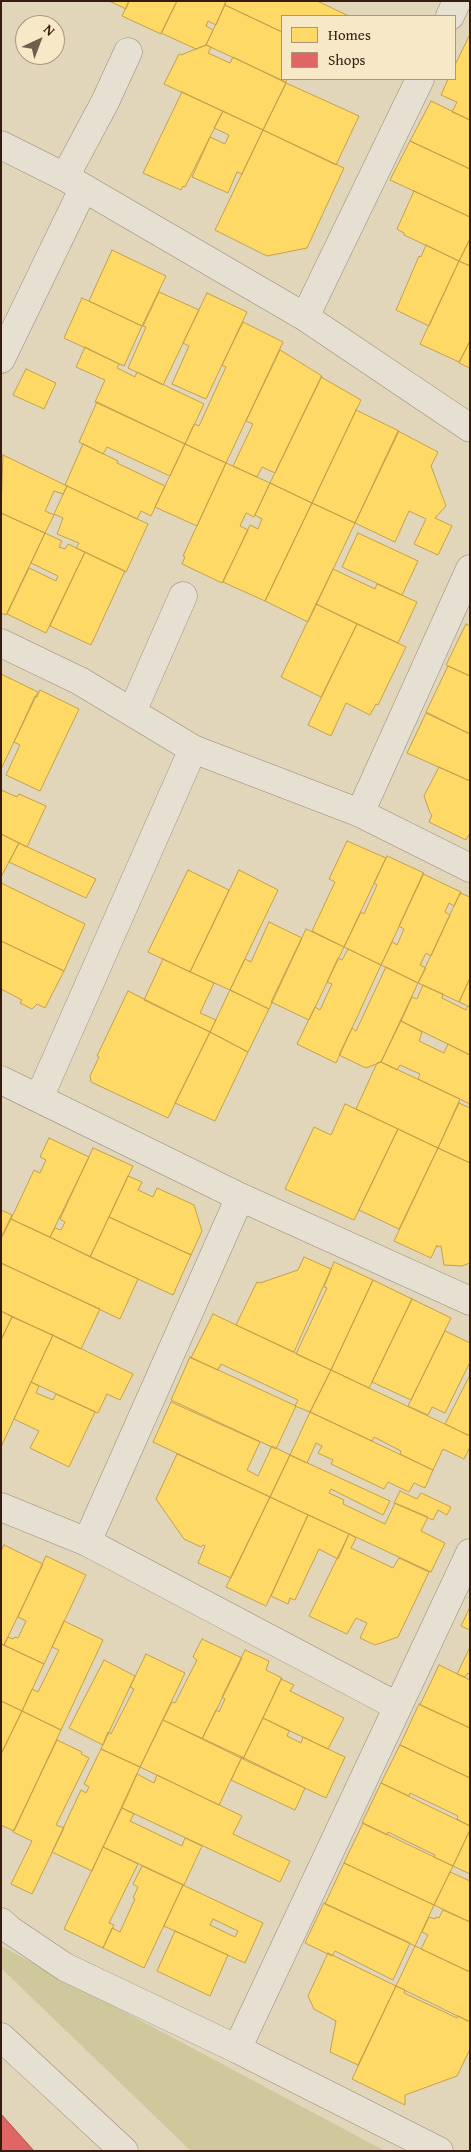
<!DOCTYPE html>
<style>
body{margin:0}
#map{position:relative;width:471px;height:2152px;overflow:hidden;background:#e1d5ba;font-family:"Gentium Book Plus",serif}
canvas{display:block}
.frame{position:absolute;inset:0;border:2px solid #371b10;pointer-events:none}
.legend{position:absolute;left:281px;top:15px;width:175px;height:65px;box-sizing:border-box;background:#f7e8c7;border:1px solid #aa967e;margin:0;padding:6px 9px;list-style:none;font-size:15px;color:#371b10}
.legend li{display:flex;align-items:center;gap:10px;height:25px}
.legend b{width:25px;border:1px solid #aa967e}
.north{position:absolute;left:15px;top:15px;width:50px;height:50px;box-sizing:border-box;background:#f7e8c7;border:1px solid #aa967e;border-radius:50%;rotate:43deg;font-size:14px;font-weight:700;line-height:20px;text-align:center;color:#371b10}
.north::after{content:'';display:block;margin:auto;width:18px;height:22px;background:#725c4c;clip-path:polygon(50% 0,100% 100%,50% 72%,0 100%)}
</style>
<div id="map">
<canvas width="471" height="2152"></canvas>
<div class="frame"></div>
<ul class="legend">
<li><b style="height:14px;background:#ffd966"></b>Homes</li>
<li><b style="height:14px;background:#e06666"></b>Shops</li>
</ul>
<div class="north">N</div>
</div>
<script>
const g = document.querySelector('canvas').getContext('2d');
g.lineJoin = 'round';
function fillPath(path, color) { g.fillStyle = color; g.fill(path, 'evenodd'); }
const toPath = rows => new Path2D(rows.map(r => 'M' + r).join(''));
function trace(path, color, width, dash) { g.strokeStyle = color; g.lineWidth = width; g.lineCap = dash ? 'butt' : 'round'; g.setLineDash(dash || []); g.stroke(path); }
const green = toPath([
 [1,1946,385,2151,191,2151,1,1968]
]);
const homes = toPath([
 [109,1,129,1,126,9,109,1],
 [129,1,177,1,161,34,122,16,129,1],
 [177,1,226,1,216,25,208,21,206,26,213,30,206,45,196,49,161,33,177,1],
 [226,1,317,1,349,16,282,16,282,32,225,5,226,1],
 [225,5,282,32,282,79,287,79,286,82,206,45,225,5],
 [470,34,470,120,452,112,457,102,441,95,448,79,455,79,455,65,470,34],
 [206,45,211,47,208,53,230,63,233,57,286,83,263,130,164,84,179,54,181,55,206,45],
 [286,83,359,116,336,165,263,130,286,83],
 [182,92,223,111,185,187,183,186,181,190,143,173,182,92],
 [431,101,470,120,470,169,410,141,431,101],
 [223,111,263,130,242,174,237,172,228,193,192,177,210,137,225,144,229,135,214,128,223,111],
 [263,130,344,168,307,248,267,256,215,230,263,130],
 [410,141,470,169,470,217,390,180,410,141],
 [414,191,470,217,470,239,459,261,404,235,404,233,397,229,414,191],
 [470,239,470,266,459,261,470,239],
 [426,245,459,261,429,326,396,310,419,256,421,257,426,245],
 [112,250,166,276,142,326,89,301,112,250],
 [459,261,470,266,470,341,459,362,420,344,459,261],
 [159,292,199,310,163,385,128,368,146,327,143,326,159,292],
 [207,293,247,312,206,399,172,384,189,346,183,343,207,293],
 [82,298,142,326,124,366,64,338,82,298],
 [243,322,283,342,226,463,185,444,194,424,199,426,226,367,222,365,243,322],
 [470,341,470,368,459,363,470,341],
 [85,347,119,364,117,368,135,377,137,372,204,404,185,444,95,402,105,380,76,367,85,347],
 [280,350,322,376,275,473,262,467,257,477,233,466,253,424,246,421,280,350],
 [26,369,56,383,44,409,13,395,26,369],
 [321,377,361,400,312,503,270,483,321,377],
 [97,402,185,444,170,476,107,447,103,454,79,442,97,402],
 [356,410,399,431,355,523,312,503,356,410],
 [398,431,438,452,431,466,446,506,435,518,452,526,438,555,414,544,426,519,409,511,395,542,355,523,398,431],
 [83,444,118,461,117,463,165,486,151,516,141,511,137,519,65,485,83,444],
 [185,444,226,463,197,526,155,507,185,444],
 [3,455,67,486,63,494,54,491,45,511,54,515,45,533,1,513,3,455],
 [226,463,270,483,254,517,246,513,240,526,248,530,222,583,182,564,185,557,183,556,226,463],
 [270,483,312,503,265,601,223,582,250,525,258,529,262,519,255,515,270,483],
 [67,486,148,524,126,572,76,548,79,543,57,534,63,518,54,514,67,486],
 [312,503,355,523,308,622,265,601,312,503],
 [1,513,45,533,6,615,1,613,1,513],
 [45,533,62,541,59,547,65,549,68,544,85,552,46,633,7,614,29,568,56,581,58,576,31,563,45,533],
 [358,533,418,561,402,595,342,567,358,533],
 [85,552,125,571,91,645,50,626,85,552],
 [333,569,375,589,377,584,417,602,398,643,316,604,333,569],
 [316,604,357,624,321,697,281,677,316,604],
 [357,624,406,647,378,705,376,704,370,715,346,703,331,736,308,725,357,624],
 [466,624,470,626,470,676,446,665,466,624],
 [448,666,470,676,470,734,426,712,448,666],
 [1,674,38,692,1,769,1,674],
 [40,690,79,709,40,791,6,775,20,745,14,742,35,696,37,697,40,690],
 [426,713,470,734,470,781,407,753,426,713],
 [439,767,470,781,470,833,466,840,429,822,432,815,430,813,424,796,439,767],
 [1,790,17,797,19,794,46,806,27,847,1,834,1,790],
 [1,834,19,843,1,877,1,834],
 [347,841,386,858,344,947,312,931,335,882,329,879,347,841],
 [19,843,96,879,86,898,9,862,19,843],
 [387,856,424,873,381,965,344,947,361,912,364,914,377,885,374,883,387,856],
 [188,870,229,890,190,972,148,952,188,870],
 [239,870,278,890,230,990,190,972,239,870],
 [423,874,461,892,454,906,449,903,445,912,450,915,431,956,426,953,420,965,426,968,418,983,381,965,392,942,397,945,404,929,399,926,423,874],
 [1,883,85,924,64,971,1,941,1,883],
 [460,893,470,897,470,978,459,1002,418,983,460,893],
 [269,922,302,938,269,1009,230,990,245,959,251,962,269,922],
 [306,929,344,947,309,1020,271,1002,306,929],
 [1,941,64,971,45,1008,37,1004,32,1009,20,1003,22,1000,1,989,1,941],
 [348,949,381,965,336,1063,297,1044,315,1007,320,1010,332,984,327,982,338,958,342,960,348,949],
 [163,959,214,983,200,1013,216,1020,210,1032,144,1000,163,959],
 [386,967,418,983,381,1062,366,1068,339,1055,352,1028,356,1031,386,967],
 [470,978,470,1007,459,1002,470,978],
 [423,985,443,994,442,998,466,1010,468,1006,470,1007,470,1055,401,1021,412,997,417,999,423,985],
 [230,990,269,1009,248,1052,210,1032,230,990],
 [128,991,210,1032,168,1118,91,1082,90,1076,99,1057,97,1056,128,991],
 [401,1021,422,1032,419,1041,444,1053,448,1044,470,1055,470,1104,418,1079,420,1074,400,1065,397,1070,381,1062,401,1021],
 [210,1032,248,1052,215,1121,175,1103,210,1032],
 [381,1062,460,1099,438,1148,356,1109,377,1063,381,1062],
 [459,1103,470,1108,470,1163,438,1148,459,1103],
 [345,1104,398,1129,354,1220,285,1189,314,1127,331,1135,345,1104],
 [398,1129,438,1148,399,1229,359,1210,398,1129],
 [49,1138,89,1157,50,1237,11,1219,34,1170,40,1173,46,1160,40,1157,49,1138],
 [93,1148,133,1166,90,1257,50,1237,55,1228,61,1230,65,1222,60,1219,93,1148],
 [438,1148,470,1163,470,1263,462,1266,444,1265,441,1246,437,1247,437,1245,431,1258,394,1241,438,1148],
 [128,1176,142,1182,138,1190,153,1197,157,1188,194,1205,202,1231,191,1255,109,1217,128,1176],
 [1,1210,12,1215,3,1234,1,1233,1,1210],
 [109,1217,191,1255,173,1295,90,1257,109,1217],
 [11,1219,138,1279,120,1319,1,1263,1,1239,11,1219],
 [304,1257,331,1269,294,1352,236,1325,257,1282,260,1283,298,1270,304,1257],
 [334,1262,373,1280,331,1370,296,1354,327,1288,324,1287,334,1262],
 [1,1263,100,1309,81,1349,1,1311,1,1263],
 [373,1280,412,1299,369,1388,331,1370,373,1280],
 [412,1299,451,1318,411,1400,372,1382,412,1299],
 [1,1311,12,1317,1,1340,1,1311],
 [213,1314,331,1370,310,1412,295,1406,298,1400,221,1364,218,1370,191,1358,213,1314],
 [12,1317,53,1335,1,1447,1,1340,12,1317],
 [445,1331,470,1343,470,1362,445,1413,432,1407,428,1415,408,1406,445,1331],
 [53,1335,133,1374,120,1400,107,1394,98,1413,31,1382,53,1335],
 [190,1357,296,1406,276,1449,171,1400,190,1357],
 [331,1370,470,1436,470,1447,464,1459,443,1449,433,1470,400,1454,401,1451,374,1437,372,1441,310,1412,331,1370],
 [470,1375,470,1436,445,1424,470,1375],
 [31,1382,39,1386,36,1393,53,1400,56,1394,95,1412,69,1467,30,1448,39,1431,14,1419,31,1382],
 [171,1402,260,1442,247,1470,258,1476,272,1446,290,1455,270,1497,153,1442,171,1402],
 [310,1412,433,1470,425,1488,414,1483,409,1492,388,1482,384,1489,331,1464,333,1460,318,1453,322,1446,316,1443,307,1463,290,1455,310,1412],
 [177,1454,270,1497,231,1578,198,1563,205,1546,203,1545,201,1547,184,1539,156,1499,177,1454],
 [290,1455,390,1501,383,1515,331,1489,329,1493,344,1500,343,1504,385,1524,395,1503,428,1517,421,1531,445,1543,431,1572,270,1497,290,1455],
 [400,1491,417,1499,421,1493,451,1507,447,1515,438,1510,433,1520,394,1503,400,1491],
 [270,1497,308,1515,266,1606,226,1587,270,1497],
 [308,1515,349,1534,338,1559,319,1549,295,1600,290,1598,288,1604,271,1596,308,1515],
 [349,1534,356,1538,351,1548,393,1568,399,1558,429,1572,398,1637,375,1645,360,1638,367,1623,356,1618,347,1634,309,1616,349,1534],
 [4,1545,43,1564,4,1645,1,1644,1,1551,4,1545],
 [46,1556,86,1575,44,1664,4,1645,8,1637,13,1639,15,1637,18,1638,26,1621,18,1617,46,1556],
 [470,1607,470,1630,461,1626,470,1607],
 [64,1621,103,1640,61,1730,22,1711,32,1689,38,1692,59,1650,52,1647,64,1621],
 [202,1639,242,1658,202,1739,163,1720,172,1702,175,1703,197,1660,193,1657,202,1639],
 [1,1644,44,1664,22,1711,1,1701,1,1644],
 [470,1647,470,1674,468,1673,465,1677,457,1674,470,1647],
 [245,1650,269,1661,266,1670,282,1678,243,1759,202,1739,216,1710,219,1712,225,1699,222,1697,245,1650],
 [146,1654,185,1673,140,1767,101,1749,108,1732,111,1734,134,1689,130,1687,146,1654],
 [104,1660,135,1676,103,1745,69,1728,104,1660],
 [439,1665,470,1680,470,1728,420,1705,439,1665],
 [281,1679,294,1685,290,1691,344,1718,328,1749,263,1718,281,1679],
 [1,1701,22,1711,1,1754,1,1701],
 [419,1704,470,1728,470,1778,400,1745,419,1704],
 [22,1711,61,1730,14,1831,1,1825,1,1754,22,1711],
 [263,1718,289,1731,287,1736,301,1743,303,1737,345,1757,326,1798,243,1759,263,1718],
 [163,1720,242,1757,219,1805,140,1767,163,1720],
 [57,1740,82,1752,81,1754,89,1758,56,1825,64,1828,32,1894,11,1884,32,1841,13,1832,57,1740],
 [400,1745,470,1778,470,1826,457,1819,458,1816,410,1793,409,1796,381,1783,400,1745],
 [101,1749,140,1767,92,1871,52,1852,81,1790,86,1793,89,1787,84,1784,101,1749],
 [242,1757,305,1788,295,1810,231,1780,242,1757],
 [137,1774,154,1783,157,1775,242,1816,233,1834,290,1861,280,1882,122,1808,137,1774],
 [381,1783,470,1826,470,1830,453,1866,434,1857,435,1855,388,1832,387,1835,362,1823,381,1783],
 [122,1808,134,1814,130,1821,182,1846,185,1838,202,1846,184,1885,103,1847,122,1808],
 [363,1823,453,1866,434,1905,344,1863,363,1823],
 [470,1830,470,1874,453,1866,470,1830],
 [103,1847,138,1864,109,1923,114,1925,103,1948,64,1929,103,1847],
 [344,1863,434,1905,415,1946,325,1904,344,1863],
 [142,1866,183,1885,144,1968,103,1948,112,1928,120,1932,135,1899,133,1898,138,1887,133,1884,142,1866],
 [450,1872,470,1881,470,1922,434,1905,450,1872],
 [183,1885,263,1923,245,1963,164,1926,183,1885],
 [213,1919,238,1931,235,1937,210,1925,213,1919],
 [324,1903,410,1943,393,1980,335,1951,332,1956,305,1943,324,1903],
 [443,1910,470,1922,470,1972,421,1949,428,1935,422,1932,429,1917,435,1919,436,1917,439,1918,443,1910],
 [175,1931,228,1955,210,1996,157,1971,175,1931],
 [415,1946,470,1972,470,2022,396,1986,415,1946],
 [328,1953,396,1986,358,2065,330,2052,336,2021,314,2009,308,1996,328,1953],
 [396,1986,405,1990,404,1993,457,2018,458,2016,470,2022,470,2049,457,2076,405,2095,405,2105,352,2079,396,1986]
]);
const shops = toPath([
 [1,2114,34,2151,1,2151,1,2114]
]);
const minor = toPath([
 [450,16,457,1],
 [1,145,65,177,305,317,470,428],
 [65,177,105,102,128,52],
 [305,317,420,79],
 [1,359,83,189],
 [1,643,80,681,193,749,360,813,470,868],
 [132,712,183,596],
 [360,813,470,569],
 [1,1080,240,1197,470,1301],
 [39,1098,193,749],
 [1,1507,87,1542,397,1706],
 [87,1542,240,1197],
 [237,2049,470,1553]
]);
const tertiary = toPath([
 [1,1922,10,1930,65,1967,237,2049,439,2151],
 [1,2037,124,2151]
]);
fillPath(green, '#cfc89c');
fillPath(homes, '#ffd966');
trace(homes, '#c3a04c', 1);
fillPath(shops, '#e06666');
trace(shops, '#ad504c', 1);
trace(minor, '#958a7a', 29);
trace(tertiary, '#958a7a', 29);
trace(minor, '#e6e0d3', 28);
trace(tertiary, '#e6e0d3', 28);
</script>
